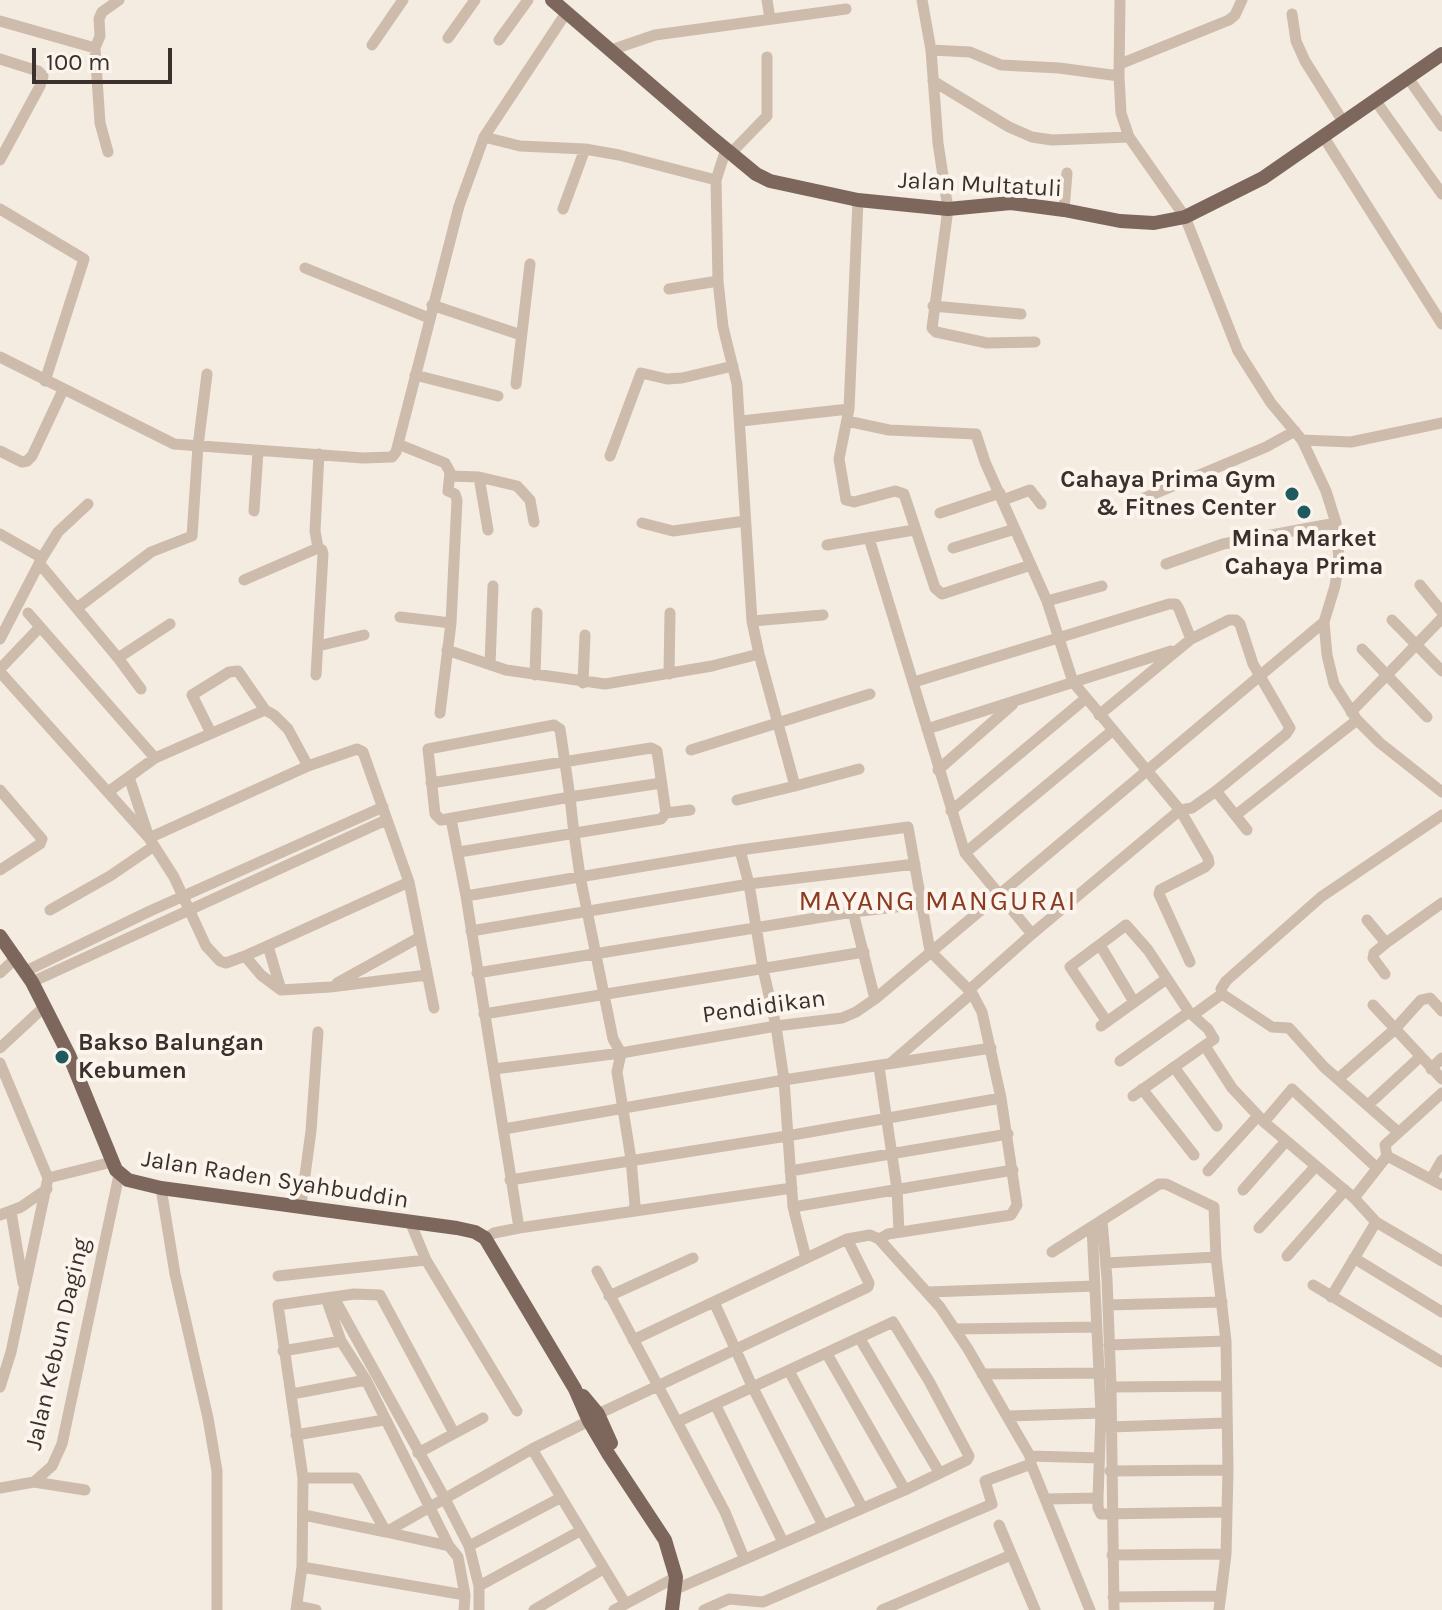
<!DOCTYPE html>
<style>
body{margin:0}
#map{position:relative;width:1442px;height:1610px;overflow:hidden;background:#f4ebe1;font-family:Karla,sans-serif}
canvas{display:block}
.scale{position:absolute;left:32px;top:48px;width:140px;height:36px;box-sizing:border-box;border:4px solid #3b302b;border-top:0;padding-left:10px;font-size:24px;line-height:28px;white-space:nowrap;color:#3b302b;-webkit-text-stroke:6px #fbf5ee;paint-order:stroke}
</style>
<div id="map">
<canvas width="1442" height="1610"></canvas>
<div class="scale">100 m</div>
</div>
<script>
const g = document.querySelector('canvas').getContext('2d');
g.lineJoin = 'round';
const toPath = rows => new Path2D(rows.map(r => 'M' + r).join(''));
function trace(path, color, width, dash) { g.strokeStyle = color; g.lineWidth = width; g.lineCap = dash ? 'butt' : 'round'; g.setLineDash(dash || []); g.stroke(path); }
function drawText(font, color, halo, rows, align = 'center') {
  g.font = font + ' Karla,sans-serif'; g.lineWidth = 8; g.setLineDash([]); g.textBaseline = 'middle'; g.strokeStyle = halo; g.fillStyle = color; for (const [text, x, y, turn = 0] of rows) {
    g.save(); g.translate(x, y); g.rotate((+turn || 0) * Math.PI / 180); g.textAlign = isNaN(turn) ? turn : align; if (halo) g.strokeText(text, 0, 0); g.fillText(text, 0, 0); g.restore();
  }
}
const minor = toPath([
 [767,0,770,19],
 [922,0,931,50,938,143,948,209,932,328,936,332,987,343,1035,342],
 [1120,0,1119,76,1121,113,1129,137,1185,217,1238,351,1271,403,1302,440,1326,491,1336,523,1339,560,1335,586,1324,622,1327,655,1334,684,1357,720,1380,743,1442,792],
 [1292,14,1296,41,1305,61,1344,123],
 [0,21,95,48,100,123,108,152],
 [448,38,475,0],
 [499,40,528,0],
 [372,45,403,0],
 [95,48,100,36,99,19,102,12,119,0],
 [611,50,655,35,846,9],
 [931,50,970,52,1001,65,1059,68,1119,76],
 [0,59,38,71,43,76,40,86,0,160],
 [1120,64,1229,20,1235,15,1242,0],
 [1408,78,1442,126],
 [933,81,1009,127,1032,137,1052,140,1129,137],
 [1375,100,1442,194],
 [1323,136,1442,324],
 [484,137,520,146,585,149,619,155,716,180],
 [726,149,716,180,718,281,723,327,737,384,752,621,759,654,795,786,859,769],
 [731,153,767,116,767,57],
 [858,200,849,409,839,459,846,500,854,502,895,491,904,494,935,588,942,594,1031,565],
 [0,209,84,259,45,381],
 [563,209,585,149],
 [1064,210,1067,173],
 [305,268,429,318],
 [669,289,718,281],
 [432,305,521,335],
 [933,306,1021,314],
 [0,357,174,444,363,458,392,457,396,452,459,206,484,137,566,13],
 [415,375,498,396],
 [516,384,530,264],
 [741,421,849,409],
 [847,421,889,430,976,434,985,462,1047,601,1073,682,1180,810,1208,858,1209,863,1205,867,1160,890,1159,894,1190,962],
 [1302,440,1351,442,1442,423],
 [398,444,445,463,450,472,448,491,455,494,457,500,451,623,440,713],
 [0,451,22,462,27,461,32,456,63,390],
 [610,456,641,373,667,379,682,378,733,366],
 [450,476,479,477,517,486,530,500,534,522],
 [479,477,488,530],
 [1003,500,1030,490,1041,504],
 [1130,504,1266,447,1295,431],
 [254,511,258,451],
 [940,513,1000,493],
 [642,523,673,531,745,521],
 [0,534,42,558],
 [869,538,965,853,1032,934,1180,810,1192,808,1216,791,1286,734,1290,728,1253,664,1240,624,1236,620,1229,620,1191,639,1099,715],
 [827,545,914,530],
 [953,548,1015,529],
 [39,563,118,658,170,624],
 [1166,564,1223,544,1336,523],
 [244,580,318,548],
 [1420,585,1442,612],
 [1047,601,1102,586],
 [77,608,151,552,192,536,198,446,207,374],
 [28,613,155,758],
 [400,617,451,623],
 [1392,620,1442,671],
 [752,621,823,615],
 [0,639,42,558,58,532,88,504],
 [318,646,364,635],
 [1362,649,1427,717],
 [447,650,506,670,605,684,712,666,759,654],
 [118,658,141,689],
 [490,665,493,586],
 [0,669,40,627],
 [0,672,149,838,174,877,206,946,220,961,226,963,245,956,409,882],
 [669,674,670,613],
 [316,675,323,554,322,550,318,548,315,531,319,454],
 [535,675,537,613],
 [914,682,1169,604,1176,604,1179,609,1191,639],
 [583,683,585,635],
 [1351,712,1442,618],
 [927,729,1171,651],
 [211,733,192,695,229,672,238,671,265,710,274,715,288,729,308,766],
 [691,750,870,694],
 [938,770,1013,704],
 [129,777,149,838,308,766,357,749,363,752,409,882,434,1008],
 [431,783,651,748,657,751,666,813,661,819,459,852],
 [0,790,42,839,40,844,0,870],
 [1216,791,1247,830],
 [108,792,155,758,265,710],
 [737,800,795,786],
 [951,811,1085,699],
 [666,813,690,810],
 [1236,815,1357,720],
 [451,819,466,896,519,1228],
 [740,850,749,884,763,969,776,1026,784,1080,793,1207,806,1258],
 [965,853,1112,731],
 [466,896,740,850,908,827,930,951,972,993,982,1012,1001,1098,1017,1205,1011,1215,888,1234,879,1239],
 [50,910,110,876,154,846],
 [853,912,875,999],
 [1367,920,1386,943,1442,903],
 [471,931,749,884,915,864],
 [1100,945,1134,1002],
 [268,946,281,990],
 [245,956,261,975,281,990,330,987,427,975],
 [26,971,150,911,383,807],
 [0,973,17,957],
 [477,973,853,912,921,904],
 [1385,974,1373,958,1374,953,1386,943],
 [32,982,386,820],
 [337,983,420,937],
 [969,990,1032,934],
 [1222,994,1272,1027,1289,1028,1324,1067,1398,1132],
 [1373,1005,1442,1079],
 [484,1014,864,952],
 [1193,1015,1222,994,1221,989,1226,981,1321,897,1442,815],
 [1107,1022,1070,967,1126,925,1148,950,1189,1012,1208,1029,1214,1039,1133,1096],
 [1101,1026,1165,980],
 [1205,1046,1232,1088,1264,1122,1354,1198,1376,1222,1442,1261],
 [0,1048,44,1007],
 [1120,1061,1189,1012],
 [0,1063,48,1178,11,1352,0,1387],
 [891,1063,972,993],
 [879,1067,897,1189,899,1232],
 [1174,1067,1217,1126],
 [494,1069,621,1053,613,1039,580,876,574,834,570,797,560,729,554,725,428,749,435,814,441,820,570,797,661,783],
 [1431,1069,1442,1058],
 [1338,1079,1394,1030,1421,1000,1430,998,1442,1011],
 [1142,1089,1194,1155],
 [1368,1105,1420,1057],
 [1264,1122,1292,1089,1377,1168],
 [504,1129,784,1080,991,1048],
 [1387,1156,1442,1185],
 [790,1171,1008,1134],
 [1208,1171,1258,1116],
 [48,1178,112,1162],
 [1431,1179,1442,1160],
 [510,1180,787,1136,1001,1098],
 [161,1188,175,1274,208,1418,217,1471,217,1610],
 [1243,1190,1286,1141],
 [1354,1198,1387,1156,1385,1145,1442,1093],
 [301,1205,311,1131,318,1032],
 [793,1207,1013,1170],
 [633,1210,635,1205,631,1159,617,1072,621,1053,776,1026,842,1018,856,1012,875,999,1324,622],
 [11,1212,23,1283],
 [0,1215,21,1207,47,1189],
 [1102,1221,1107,1279,1111,1387,1114,1610],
 [411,1224,426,1260,517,1411],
 [1092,1227,1101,1413,1098,1498],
 [1259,1228,1316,1166],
 [485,1238,494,1233,519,1228,792,1188],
 [1052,1252,1159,1184,1166,1184,1214,1207,1216,1257,1226,1341,1228,1470,1226,1554,1219,1610],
 [1287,1256,1345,1190],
 [1354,1258,1442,1312],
 [1106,1263,1216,1257],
 [597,1271,725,1512,744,1558],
 [278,1276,426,1260],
 [1313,1285,1442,1362],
 [929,1292,1095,1286],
 [609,1296,693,1258],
 [1331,1297,1376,1222],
 [326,1298,341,1341,366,1380,449,1546,458,1557,465,1595,464,1610],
 [334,1298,444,1497,469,1546,560,1498],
 [714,1302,753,1388,823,1525],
 [1108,1305,1222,1302],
 [956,1329,1096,1327],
 [860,1339,939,1472],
 [633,1340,847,1239,870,1235,879,1239,940,1307,968,1349,1030,1456,1031,1464,985,1481,992,1504,763,1602,729,1599,704,1610],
 [1109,1345,1226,1341],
 [283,1351,341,1341],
 [827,1354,905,1490],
 [789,1371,862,1507],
 [982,1374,1106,1373],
 [1111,1387,1226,1386],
 [292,1394,366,1380],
 [716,1406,783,1542],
 [598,1414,868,1287,869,1283,847,1239],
 [1009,1416,1101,1413],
 [1110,1427,1226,1423],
 [296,1435,384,1420],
 [532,1449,625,1603],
 [418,1453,483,1418],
 [1030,1456,1099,1458],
 [1031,1464,1090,1610],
 [1110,1471,1228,1470],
 [303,1478,356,1478,386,1532,449,1546],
 [34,1482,85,1490],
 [0,1488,34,1482,52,1466,62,1444,119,1175],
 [1046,1499,1098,1498,1098,1508,1101,1514,1226,1512],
 [304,1515,386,1532,532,1449,589,1421],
 [999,1525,1035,1610],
 [469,1546,479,1586,479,1610],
 [1112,1555,1226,1554],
 [302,1567,465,1595],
 [479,1586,580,1531],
 [676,1589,905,1490,967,1460,969,1456,929,1381,893,1322,677,1422],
 [1113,1597,1221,1596],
 [297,1606,316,1610],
 [296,1610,302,1567,303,1478,278,1305,354,1294,380,1295,454,1433],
 [534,1610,603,1569],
 [614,1610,676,1577],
 [882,1610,1011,1555]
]);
const major = toPath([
 [552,0,710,136,756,174,770,181,858,200,948,209,1011,203,1064,210,1120,221,1154,223,1185,217,1263,178,1442,54],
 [0,936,32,982,69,1055,116,1170,128,1180,161,1188,457,1228,475,1232,485,1238,575,1389,589,1421,609,1455,665,1540,676,1577,672,1610],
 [583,1396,598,1414,611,1443]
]);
const markers = [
 [1292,494,8,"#1f5a5e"],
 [1304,512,8,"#1f5a5e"],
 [62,1057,8,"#1f5a5e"]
];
const streetNames = [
 ["Jalan Multatuli",980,185,3],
 ["Pendidikan",764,1007,-8],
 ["Jalan Raden Syahbuddin",275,1180,9],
 ["Jalan Kebun Daging",58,1344,-77]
];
const poiNames = [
 ["Cahaya Prima Gym",1276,480],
 ["& Fitnes Center",1276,508],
 ["Mina Market",1304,539,"center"],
 ["Cahaya Prima",1304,567,"center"],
 ["Bakso Balungan",78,1043,"left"],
 ["Kebumen",78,1071,"left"]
];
const quarterNames = [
 ["MAYANG MANGURAI",938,902]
];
trace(minor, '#cdbbac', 11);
trace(major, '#7d675c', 14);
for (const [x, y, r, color] of markers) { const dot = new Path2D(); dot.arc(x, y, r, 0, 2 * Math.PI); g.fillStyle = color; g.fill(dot); trace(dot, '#fbf5ee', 3); }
drawText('24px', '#3b302b', '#fbf5ee', streetNames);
drawText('bold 24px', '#3b302b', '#fbf5ee', poiNames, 'right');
g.letterSpacing = '2px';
drawText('28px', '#8c3b22', '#fbf5ee', quarterNames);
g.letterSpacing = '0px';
</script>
